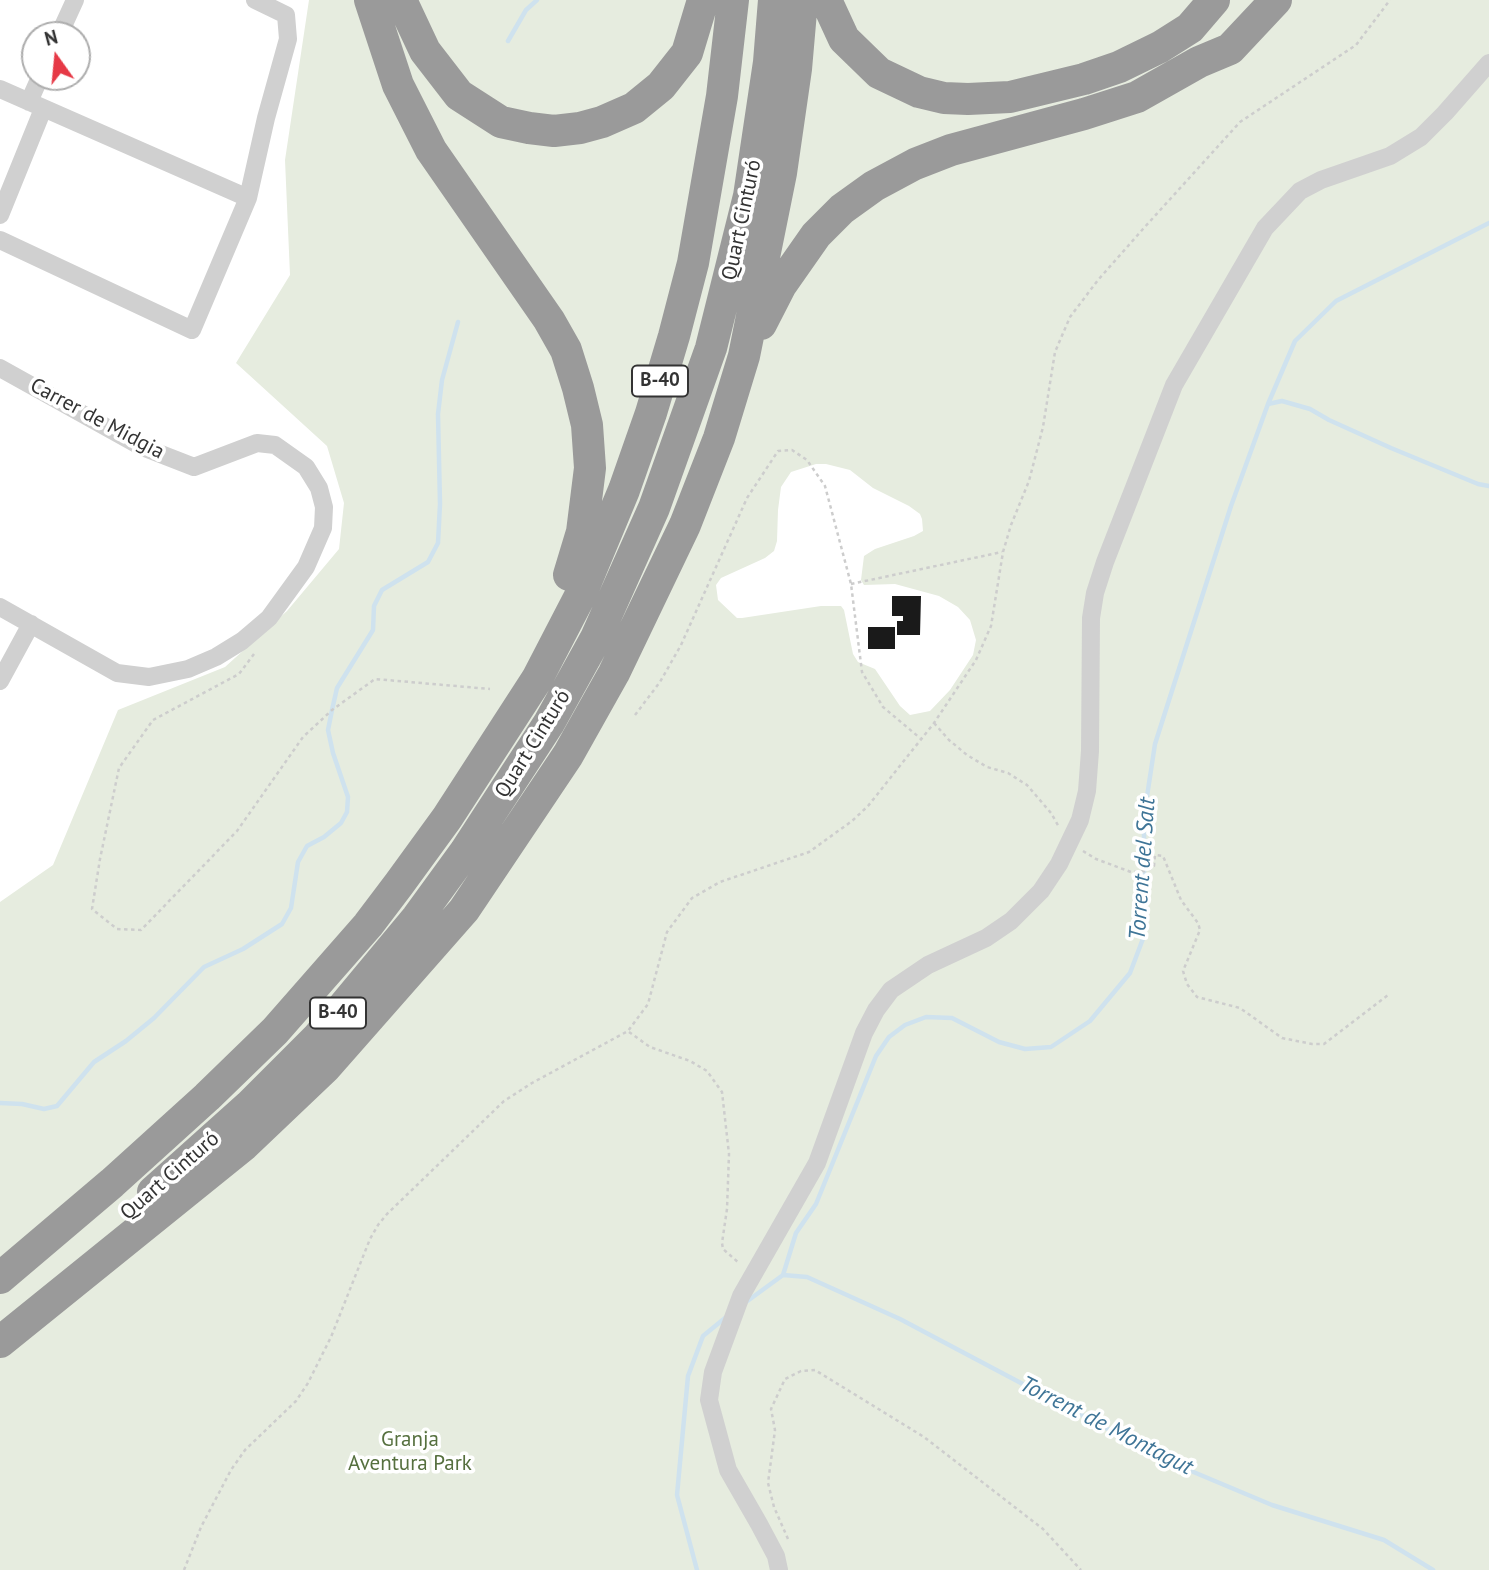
<!DOCTYPE html>
<meta charset="utf-8">
<style>
body{margin:0}
#map{position:relative;width:1489px;height:1570px;overflow:hidden;background:#fff;font-family:"PT Sans",sans-serif}
canvas{display:block}
.north{position:absolute;left:21px;top:21px;width:70px;height:70px;box-sizing:border-box;background:#fff;border:2px solid #adadad;border-radius:50%;rotate:345deg;font-size:19px;font-weight:700;line-height:28px;text-align:center;color:#333}
.north::after{content:'';display:block;margin:auto;width:24px;height:32px;background:#e63946;clip-path:polygon(50% 0,100% 100%,50% 72%,0 100%)}
</style>
<div id="map">
<canvas width="1489" height="1570"></canvas>
<div class="north">N</div>
</div>
<script>
const g = document.querySelector('canvas').getContext('2d');
g.lineJoin = 'round';
function fillPath(path, color) { g.fillStyle = color; g.fill(path, 'evenodd'); }
const toPath = rows => new Path2D(rows.map(r => 'M' + r).join(''));
function trace(path, color, width, dash) { g.strokeStyle = color; g.lineWidth = width; g.lineCap = dash ? 'butt' : 'round'; g.setLineDash(dash || []); g.stroke(path); }
function drawText(font, color, halo, rows, align = 'center') {
  g.font = font + ' "PT Sans",sans-serif'; g.lineWidth = 7; g.setLineDash([]); g.textBaseline = 'middle'; g.strokeStyle = halo; g.fillStyle = color; for (const [text, x, y, turn = 0] of rows) {
    g.save(); g.translate(x, y); g.rotate((+turn || 0) * Math.PI / 180); g.textAlign = isNaN(turn) ? turn : align; if (halo) g.strokeText(text, 0, 0); g.fillText(text, 0, 0); g.restore();
  }
}
const green = toPath([
 [309,0,1489,0,1489,1570,0,1570,0,902,53,865,118,710,225,667,287,611,339,549,344,503,327,446,236,363,290,275,285,160],
 [816,464,826,464,850,470,873,488,909,506,920,514,922,519,923,531,914,536,875,549,864,556,861,580,864,585,895,584,939,596,958,607,970,620,976,640,973,655,950,690,930,711,910,715,900,706,875,669,858,662,853,654,844,610,841,606,821,606,742,618,737,618,718,600,716,585,721,578,765,558,774,551,777,541,778,510,781,487,791,472]
]);
const stream = toPath([
 [508,41,526,10,537,0],
 [1268,404,1282,401,1310,409,1329,420,1391,448,1478,484,1489,486],
 [0,1103,22,1104,44,1109,57,1106,94,1062,126,1041,154,1018,204,967,243,949,282,924,291,908,298,862,307,846,324,837,341,823,347,812,348,797,333,753,328,730,332,710,337,688,373,630,374,606,382,590,428,562,438,543,440,504,438,414,442,380,458,322],
 [783,1275,807,1277,900,1319,1172,1463,1272,1505,1384,1540,1433,1570],
 [746,1302,783,1275,796,1233,816,1204,876,1056,889,1037,905,1025,926,1017,952,1018,999,1042,1025,1049,1051,1047,1090,1021,1130,973,1144,936,1144,816,1155,744,1231,506,1268,404,1295,341,1336,301,1489,223],
 [697,1570,677,1495,688,1376,703,1336,725,1318]
]);
const building = toPath([
 [892,596,921,596,920,635,897,635,897,621,903,621,903,616,892,616],
 [868,627,895,627,895,649,868,649]
]);
const path = toPath([
 [851,584,1002,552],
 [254,654,239,674,153,720,119,768,100,859,92,909,117,929,141,930,237,831,303,737,332,710,375,679,490,689],
 [635,715,660,682,681,645,747,498,778,451,792,450,807,460,825,486,851,584,862,672,883,707,920,738],
 [934,723,949,740,967,755,987,767,1008,773,1027,785,1051,813,1059,827],
 [1083,851,1096,859,1131,872,1147,871,1154,866,1155,855,1163,856,1181,900,1198,923,1200,930,1183,971,1187,984,1197,997,1240,1008,1282,1038,1312,1044,1324,1044,1388,995],
 [629,1032,650,1047,690,1061,707,1071,722,1092,729,1154,727,1209,722,1243,723,1249,739,1263],
 [788,1539,774,1507,768,1483,775,1430,771,1409,785,1379,801,1371,815,1370,924,1437,1043,1529,1081,1570],
 [184,1570,201,1527,231,1470,245,1450,296,1401,308,1383,331,1337,370,1239,378,1225,387,1214,504,1101,532,1083,628,1031,648,1004,667,932,692,898,720,882,809,852,852,821,868,806,934,723,976,660,991,626,1003,552,1011,525,1029,481,1043,427,1055,352,1070,317,1098,280,1143,229,1240,122,1356,45,1390,0]
]);
const minor = toPath([
 [59,35,75,0],
 [0,89,248,198],
 [29,102,40,77],
 [0,215,43,109],
 [0,240,192,330,248,198,266,118,288,39,286,15,255,0],
 [0,368,140,446,194,467,257,443,275,445,306,467,319,488,324,507,323,528,306,567,269,618,242,641,216,657,188,669,149,677,117,673,0,607],
 [0,681,31,624],
 [779,1570,776,1556,759,1524,728,1470,709,1400,713,1372,741,1296,817,1163,864,1033,876,1010,891,990,928,965,986,938,1011,921,1041,891,1059,864,1080,820,1087,791,1090,751,1091,618,1095,593,1105,562,1174,385,1265,228,1300,191,1321,180,1390,156,1421,137,1445,113,1489,63]
]);
const motorway = toPath([
 [370,0,398,85,431,150,549,320,566,350,578,388,587,425,590,468,582,532,569,575],
 [401,0,425,51,459,95,501,122,529,128,554,131,580,128,602,122,634,108,661,86,687,53,703,0],
 [826,0,844,39,879,73,919,92,944,98,968,99,1010,97,1084,79,1119,67,1160,47,1190,28,1214,0],
 [761,324,781,285,816,235,842,209,874,186,915,164,951,150,1084,114,1137,97,1199,62,1230,49,1276,0],
 [153,1192,249,1106,318,1037,417,918,465,852,549,723,596,638,654,508,711,348,749,196,769,62,774,0],
 [0,1278,112,1183,207,1097,275,1031,368,925,399,884,447,818,537,679,580,596,624,490,651,413,674,336,693,263,722,96,733,0],
 [0,1342,244,1145,325,1068,464,910,568,755,614,673,685,525,719,438,744,356,781,173,796,69,802,0]
]);
const shields = [
 [660,381,56],
 [338,1013,56]
];
const shieldNames = [
 ["B-40",660,381],
 ["B-40",338,1013]
];
const streetNames = [
 ["Quart Cinturó",742,220,-78],
 ["Carrer de Midgia",97,419,28],
 ["Quart Cinturó",533,744,-58],
 ["Quart Cinturó",170,1176,-41]
];
const parkNames = [
 ["Granja",410,1440],
 ["Aventura Park",410,1464]
];
const waterNames = [
 ["Torrent del Salt",1143,869,-86],
 ["Torrent de Montagut",1106,1426,27]
];
fillPath(green, '#e6ecdf');
trace(stream, '#cfe2ee', 4.5);
fillPath(building, '#1a1a1a');
trace(path, '#cdcdcd', 2.5, [3.5, 3.5]);
trace(minor, '#d0d0d0', 18);
trace(motorway, '#9a9a9a', 32);
for (const [x, y, w] of shields) { const box = new Path2D(); box.roundRect(x - w / 2, y - 15.5, w, 31, 5); g.fillStyle = '#fff'; g.fill(box); trace(box, '#333', 2); }
drawText('bold 19px', '#333', null, shieldNames);
drawText('21px', '#333', '#fff', streetNames);
drawText('21px', '#56703f', '#fff', parkNames);
drawText('italic 23px', '#3f7597', '#fff', waterNames);
</script>
